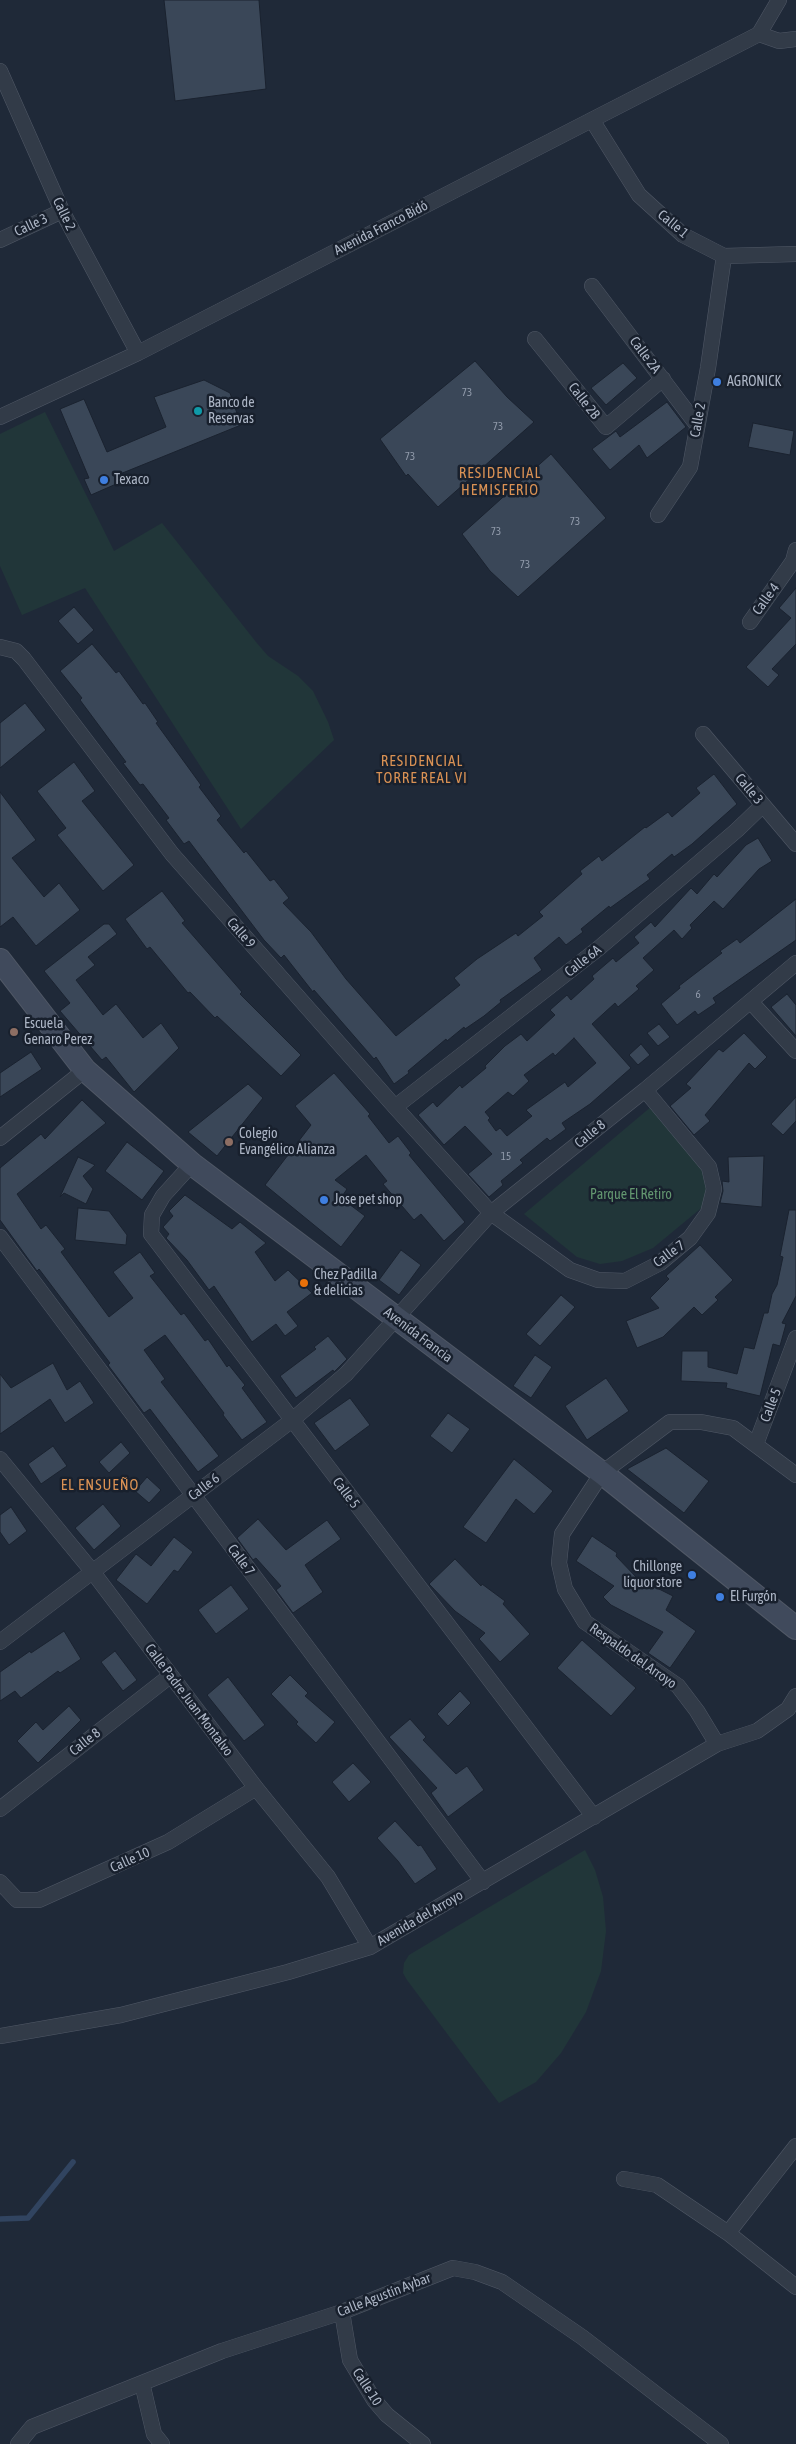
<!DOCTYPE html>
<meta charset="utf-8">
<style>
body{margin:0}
canvas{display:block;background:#1f2938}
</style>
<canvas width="796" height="2444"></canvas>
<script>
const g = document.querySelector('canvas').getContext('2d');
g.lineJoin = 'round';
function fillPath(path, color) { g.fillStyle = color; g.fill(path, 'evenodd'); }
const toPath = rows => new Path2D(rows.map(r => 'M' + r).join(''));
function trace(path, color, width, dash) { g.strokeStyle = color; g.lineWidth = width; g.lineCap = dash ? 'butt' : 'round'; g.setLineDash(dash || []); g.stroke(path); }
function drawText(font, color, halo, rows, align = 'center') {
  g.font = font + ' "Asap Condensed",sans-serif'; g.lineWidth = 5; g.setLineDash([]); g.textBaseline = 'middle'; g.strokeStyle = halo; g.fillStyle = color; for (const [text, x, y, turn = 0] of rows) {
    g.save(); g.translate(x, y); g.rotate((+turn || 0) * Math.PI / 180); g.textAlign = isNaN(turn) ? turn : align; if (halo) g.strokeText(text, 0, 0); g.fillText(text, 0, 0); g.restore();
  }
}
const green = toPath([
 [45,412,114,551,162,523,256,642,268,656,298,676,313,691,328,722,334,740,241,829,85,588,22,615,0,566,0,434],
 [652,1106,711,1167,705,1205,653,1248,622,1261,600,1264,577,1257,524,1214],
 [585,1850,595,1870,603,1897,606,1931,601,1971,586,2012,561,2053,536,2082,499,2103,407,1980,403,1973,404,1963,409,1955]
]);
const stream = toPath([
 [0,2219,28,2218,73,2162]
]);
const building = toPath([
 [164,0,259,0,266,89,175,101,164,0],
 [475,361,507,397,534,422,438,507,408,474,406,476,380,439,475,361],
 [623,363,637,378,606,405,591,388,623,363],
 [204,380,230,393,241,425,120,474,123,481,91,495,84,479,89,478,60,409,84,399,107,452,166,427,154,397,204,380],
 [667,402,686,427,647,458,639,445,610,470,592,449,616,431,620,437,667,402],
 [753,423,794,431,790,455,748,447,753,423],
 [551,454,606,518,518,597,490,571,462,534,551,454],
 [796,588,796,644,772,669,779,675,768,687,746,667,791,618,779,608,796,588],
 [74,607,94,630,78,644,58,621,74,607],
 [92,644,116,673,119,671,143,704,145,703,158,722,156,723,201,785,199,787,221,816,217,820,244,853,246,851,270,881,274,879,289,898,283,903,311,932,346,979,396,1036,460,985,454,978,477,959,516,933,518,936,543,916,539,912,582,874,580,871,599,856,602,861,645,827,646,828,668,812,672,817,700,793,696,788,714,774,737,804,692,844,674,857,672,854,647,875,650,879,610,908,609,906,581,929,583,932,566,945,559,937,534,958,542,970,500,1000,501,1002,484,1016,465,1029,464,1027,447,1041,446,1039,408,1071,409,1073,394,1084,376,1057,374,1059,314,990,313,992,284,955,281,958,264,940,189,841,184,844,166,820,169,818,143,784,140,785,123,763,126,762,80,700,82,698,60,671,92,644],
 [25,703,46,730,0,768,0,723,25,703],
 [74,762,95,791,82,801,134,865,103,891,57,835,66,828,37,791,74,762],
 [0,792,36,840,12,858,44,897,59,883,80,910,36,946,13,917,0,927,0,792],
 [758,838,772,861,759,869,723,909,714,901,690,925,692,928,682,939,674,930,643,958,654,970,636,986,639,989,618,1007,615,1003,592,1024,631,1068,590,1104,562,1123,566,1129,550,1141,547,1138,520,1160,523,1163,501,1181,503,1185,489,1197,468,1174,492,1154,465,1126,444,1145,418,1115,433,1102,437,1107,460,1085,462,1088,486,1068,485,1066,505,1046,521,1034,527,1041,555,1015,550,1010,567,995,571,1000,594,979,592,976,613,958,616,962,639,943,634,937,651,922,655,927,691,888,697,894,714,874,717,877,746,845,758,838],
 [574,1038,596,1063,568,1087,565,1082,526,1110,532,1116,507,1136,500,1128,496,1131,488,1120,490,1118,485,1112,508,1092,513,1096,529,1081,524,1075,553,1053,555,1056,574,1038],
 [162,891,185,921,182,923,242,992,240,994,301,1055,281,1076,217,1016,215,1018,190,992,188,993,150,947,147,949,125,919,162,891],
 [796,899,796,940,713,998,716,1003,698,1015,695,1011,677,1025,661,1004,680,988,679,986,722,953,720,951,737,939,740,943,796,899],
 [104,924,109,924,117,934,88,957,95,965,76,980,103,1015,116,1004,143,1038,161,1023,179,1048,134,1092,106,1057,102,1060,60,1011,70,1003,44,971,104,924],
 [787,994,796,1005,796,1036,771,1007,787,994],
 [659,1024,670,1037,658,1046,647,1033,659,1024],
 [744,1033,767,1057,755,1069,749,1063,705,1115,710,1121,694,1135,670,1106,691,1088,686,1084,719,1049,723,1052,744,1033],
 [641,1044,650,1055,638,1065,629,1055,641,1044],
 [31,1052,42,1069,0,1097,0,1073,31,1052],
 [334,1073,370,1114,368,1116,389,1143,398,1136,411,1153,409,1155,465,1222,444,1241,421,1214,414,1220,383,1184,387,1181,366,1155,335,1180,347,1189,341,1198,365,1216,341,1247,265,1185,311,1125,295,1106,334,1073],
 [248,1084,263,1098,217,1156,188,1132,248,1084],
 [796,1097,796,1121,783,1135,771,1124,796,1097],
 [82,1100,106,1123,17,1194,41,1229,46,1225,65,1249,61,1252,109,1317,133,1298,113,1272,140,1252,155,1273,150,1276,181,1315,184,1313,205,1341,208,1339,227,1367,229,1365,245,1385,242,1388,267,1422,242,1440,223,1415,224,1413,165,1335,144,1350,165,1379,161,1382,219,1456,198,1472,150,1409,144,1413,108,1365,110,1363,39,1269,37,1271,0,1220,0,1168,41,1134,45,1139,82,1100],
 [127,1142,164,1171,142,1200,105,1171,127,1142],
 [764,1156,762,1207,720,1203,723,1191,722,1181,729,1182,728,1157,764,1156],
 [78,1157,95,1165,83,1176,93,1189,86,1204,64,1193,60,1197,78,1157],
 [185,1195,232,1229,240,1222,266,1243,255,1252,275,1281,288,1270,312,1293,287,1312,298,1326,285,1336,276,1324,252,1342,214,1286,209,1290,187,1260,166,1238,169,1234,163,1227,173,1216,169,1211,185,1195],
 [78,1208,109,1211,127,1235,126,1245,75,1240,78,1208],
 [789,1210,796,1210,796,1296,782,1323,786,1324,780,1346,773,1344,760,1396,726,1388,727,1383,681,1381,682,1351,708,1351,708,1367,737,1374,744,1347,754,1349,764,1313,768,1313,772,1294,777,1285,783,1257,780,1256,789,1210],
 [700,1245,733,1280,715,1297,718,1300,702,1315,694,1307,663,1337,637,1348,626,1321,659,1308,650,1298,669,1279,666,1276,700,1245],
 [401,1250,421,1265,399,1295,379,1280,401,1250],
 [561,1295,575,1307,540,1346,526,1334,561,1295],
 [328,1336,347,1359,334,1372,333,1370,296,1398,280,1376,316,1349,314,1347,328,1336],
 [535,1355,552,1367,531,1398,513,1386,535,1355],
 [53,1363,67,1390,80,1381,94,1403,65,1423,50,1399,0,1434,0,1374,11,1388,53,1363],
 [606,1378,629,1411,587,1440,565,1406,606,1378],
 [350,1398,370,1425,335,1451,314,1423,350,1398],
 [448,1413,470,1429,452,1453,430,1436,448,1413],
 [121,1442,130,1453,109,1473,99,1462,121,1442],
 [53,1446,67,1466,41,1484,28,1464,53,1446],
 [666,1448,709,1481,684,1513,627,1469,666,1448],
 [514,1459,553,1491,534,1514,516,1499,486,1543,463,1527,514,1459],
 [147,1477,161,1490,149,1503,135,1491,147,1477],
 [103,1504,121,1526,94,1550,75,1528,103,1504],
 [11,1507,27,1531,9,1545,0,1532,0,1515,11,1507],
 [258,1519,286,1550,327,1520,341,1539,305,1565,323,1592,293,1613,276,1590,281,1586,256,1558,253,1560,237,1538,258,1519],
 [592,1536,617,1553,616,1556,637,1578,673,1596,666,1610,696,1631,670,1668,648,1653,663,1632,611,1605,603,1597,614,1586,576,1561,592,1536],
 [174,1537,193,1552,178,1572,174,1570,147,1604,116,1580,136,1554,151,1566,174,1537],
 [455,1559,481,1586,482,1584,505,1601,503,1604,530,1634,500,1662,479,1639,485,1633,455,1611,429,1584,455,1559],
 [231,1585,249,1609,216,1634,198,1610,231,1585],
 [64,1631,81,1659,60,1673,58,1671,21,1698,15,1691,0,1701,0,1672,30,1651,31,1653,64,1631],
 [582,1640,636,1688,611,1716,557,1668,582,1640],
 [115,1651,137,1680,123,1691,101,1662,115,1651],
 [290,1675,308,1693,305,1696,335,1722,316,1743,296,1724,298,1722,271,1694,290,1675],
 [228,1677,265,1725,244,1741,207,1695,228,1677],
 [460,1691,471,1703,448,1726,437,1714,460,1691],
 [69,1706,81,1720,38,1763,17,1741,36,1722,43,1730,69,1706],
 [410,1719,426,1737,423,1740,456,1774,467,1766,484,1790,448,1817,431,1793,437,1788,389,1737,410,1719],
 [353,1763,371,1782,349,1802,332,1782,353,1763],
 [395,1821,418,1846,421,1845,437,1869,415,1884,398,1861,377,1838,395,1821]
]);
const minor = toPath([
 [759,34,779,0],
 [759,34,779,41,796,39],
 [0,71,62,211,138,353],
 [592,120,639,195,683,235,724,256,796,254],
 [0,240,62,211],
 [592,286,697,425],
 [535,339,606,427,663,379],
 [0,417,138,353,759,34],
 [658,515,690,467,708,368,724,256],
 [750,622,793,561,796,550],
 [0,647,16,651,24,659,172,854,395,1107,491,1213,570,1270,598,1280,625,1281,660,1263,690,1238,708,1213,714,1189,709,1167,645,1090],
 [703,734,796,844],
 [751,1002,796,1051],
 [395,1107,599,948,737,830,763,805],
 [0,1138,85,1070],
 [192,1164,163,1196,152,1215,151,1234,594,1817],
 [0,1237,483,1882],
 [756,1444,796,1338],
 [0,1459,92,1571,256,1788,328,1877,370,1947],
 [0,1642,291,1421,346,1374,491,1213,645,1090,796,963],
 [717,1744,697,1711,678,1686,585,1622,565,1589,559,1563,562,1534,602,1473,670,1422,701,1422,733,1428,796,1475],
 [0,1809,170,1676],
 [0,1882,17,1900,39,1900,168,1842,256,1788],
 [0,2036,121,2015,288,1972,370,1947,717,1744,757,1731,788,1709,796,1696],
 [624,2179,657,2185,728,2233,796,2287],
 [728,2233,796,2146],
 [342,2312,350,2360,374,2400,387,2415,423,2444],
 [142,2383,154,2434,162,2444],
 [18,2444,32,2427,222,2351,342,2312,453,2268,475,2272,502,2282,582,2337,721,2444]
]);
const secondary = toPath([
 [0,960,85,1070,192,1164,602,1473,796,1628]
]);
const markers = [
 [717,382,5,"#3f7fe0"],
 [198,411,5,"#0f9aa8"],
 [104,480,5,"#3f7fe0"],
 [14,1032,5,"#8d6e63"],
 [229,1142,5,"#8d6e63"],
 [324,1200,5,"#3f7fe0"],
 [304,1283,5,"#e8710a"],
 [692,1575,5,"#3f7fe0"],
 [720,1597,5,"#3f7fe0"]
];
const numberNames = [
 ["73",467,393],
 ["73",498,427],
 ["73",410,457],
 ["73",575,522],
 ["73",496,532],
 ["73",525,565],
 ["6",698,995],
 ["15",506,1157]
];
const streetNames = [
 ["Calle 2",64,214,64],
 ["Calle 1",673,224,40],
 ["Calle 3",31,225,-25],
 ["Avenida Franco Bidó",381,228,-27],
 ["Calle 2A",645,355,53],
 ["Calle 2B",584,401,52],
 ["Calle 2",698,420,-80],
 ["Calle 4",766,599,-54],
 ["Calle 3",749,789,50],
 ["Calle 9",241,933,49],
 ["Calle 6A",583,961,-38],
 ["Calle 8",590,1134,-39],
 ["Calle 7",669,1254,-36],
 ["Avenida Francia",418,1335,37],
 ["Calle 5",771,1405,-69],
 ["Calle 6",204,1487,-37],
 ["Calle 5",346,1493,53],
 ["Calle 7",241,1560,53],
 ["Respaldo del Arroyo",633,1656,35],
 ["Calle Padre Juan Montalvo",189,1700,53],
 ["Calle 8",85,1742,-38],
 ["Calle 10",130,1860,-24],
 ["Avenida del Arroyo",420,1918,-30],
 ["Calle Agustín Aybar",384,2295,-21],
 ["Calle 10",367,2387,57]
];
const poiNames = [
 ["AGRONICK",727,382],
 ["Banco de",208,403],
 ["Reservas",208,419],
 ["Texaco",114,480],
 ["Escuela",24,1024],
 ["Genaro Perez",24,1040],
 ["Colegio",239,1134],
 ["Evangélico Alianza",239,1150],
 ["Jose pet shop",334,1200],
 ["Chez Padilla",314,1275],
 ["& delicias",314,1291],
 ["Chillonge",682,1567,"right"],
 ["liquor store",682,1583,"right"],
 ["El Furgón",730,1597]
];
const parkNames = [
 ["Parque El Retiro",631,1195]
];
const neighbourhoodNames = [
 ["RESIDENCIAL",500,473],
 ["HEMISFERIO",500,490],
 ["RESIDENCIAL",422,761],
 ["TORRE REAL VI",422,778],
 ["EL ENSUEÑO",100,1485]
];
fillPath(green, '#213639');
trace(stream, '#314460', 5.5);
fillPath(building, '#3a4758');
trace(building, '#1a222f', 1);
trace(minor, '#505866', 16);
trace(secondary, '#505866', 24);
trace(minor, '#323b48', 15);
trace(secondary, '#404a5c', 22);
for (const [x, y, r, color] of markers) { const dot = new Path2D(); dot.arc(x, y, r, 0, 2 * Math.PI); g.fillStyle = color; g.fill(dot); trace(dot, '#18202d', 2); }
drawText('11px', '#909aaa', null, numberNames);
drawText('14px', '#acb5c5', '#18202d', streetNames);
drawText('14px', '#acb5c5', '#18202d', poiNames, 'left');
drawText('14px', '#639770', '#18202d', parkNames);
g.letterSpacing = '1px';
drawText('15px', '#d99154', '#18202d', neighbourhoodNames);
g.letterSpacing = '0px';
</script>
